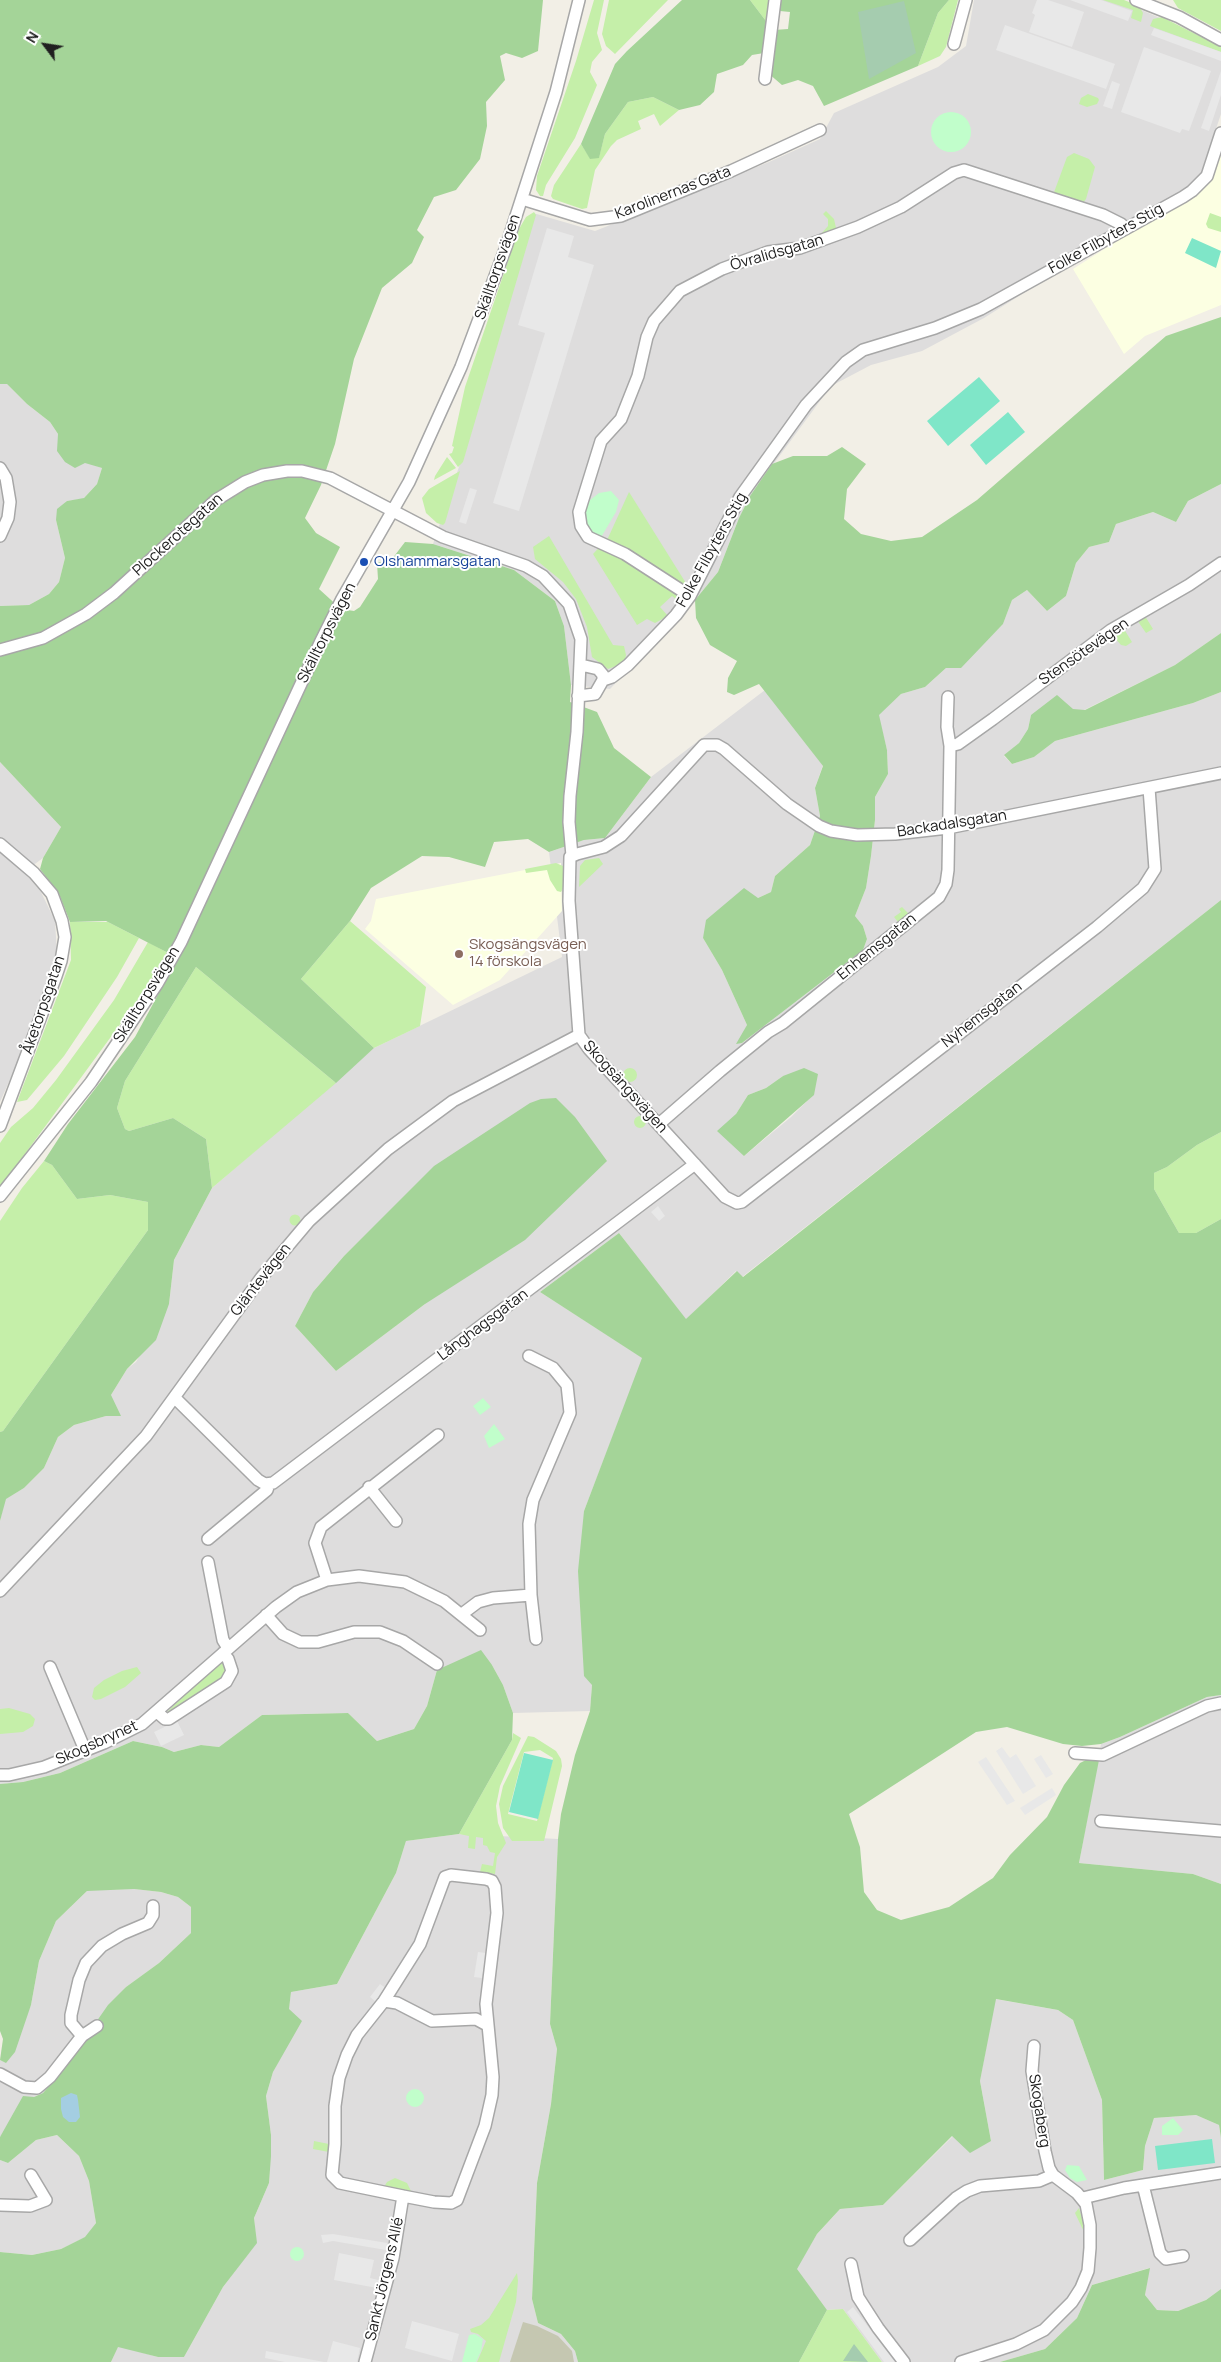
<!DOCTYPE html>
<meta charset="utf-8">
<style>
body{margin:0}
#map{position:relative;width:1221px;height:2362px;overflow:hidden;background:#f2efe6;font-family:Manrope,sans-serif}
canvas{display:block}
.north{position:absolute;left:20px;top:20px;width:50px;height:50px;-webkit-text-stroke:4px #fff;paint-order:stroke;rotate:301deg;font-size:14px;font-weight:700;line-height:20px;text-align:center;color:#202020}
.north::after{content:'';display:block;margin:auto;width:18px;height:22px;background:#202020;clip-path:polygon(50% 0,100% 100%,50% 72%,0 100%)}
</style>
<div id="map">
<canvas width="1221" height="2362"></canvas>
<div class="north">N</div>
</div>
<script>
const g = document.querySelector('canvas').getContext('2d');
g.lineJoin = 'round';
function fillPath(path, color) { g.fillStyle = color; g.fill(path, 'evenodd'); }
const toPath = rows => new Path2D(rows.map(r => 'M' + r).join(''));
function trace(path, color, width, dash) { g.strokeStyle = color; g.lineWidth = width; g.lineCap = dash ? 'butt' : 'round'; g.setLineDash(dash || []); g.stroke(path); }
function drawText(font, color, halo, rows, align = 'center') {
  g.font = font + ' Manrope,sans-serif'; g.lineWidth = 4; g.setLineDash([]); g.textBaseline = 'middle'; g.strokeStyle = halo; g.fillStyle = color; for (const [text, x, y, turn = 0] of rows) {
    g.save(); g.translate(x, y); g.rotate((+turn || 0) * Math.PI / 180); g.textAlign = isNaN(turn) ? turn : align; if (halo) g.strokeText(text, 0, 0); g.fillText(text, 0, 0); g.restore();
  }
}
const residential = toPath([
 [974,0,1118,0,1174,24,1221,48,1221,114,1201,173,1189,195,1073,262,984,318,922,351,871,365,831,386,750,496,739,518,718,572,695,600,610,689,571,685,564,626,555,601,514,570,433,544,468,440,533,213,595,231,769,162,820,139,834,113,938,67,966,46],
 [0,384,7,384,27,404,50,422,58,434,58,451,102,468,97,484,83,499,67,501,56,520,65,558,59,582,49,594,29,605,0,606],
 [1221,484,1221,633,1175,665,1084,710,1031,715,1028,729,1019,743,1004,756,1012,764,1034,757,1055,741,1193,703,1221,692,1221,900,742,1277,736,1271,686,1320,619,1233,540,1292,643,1358,584,1511,592,1685,590,1711,513,1713,503,1685,492,1665,437,1670,427,1706,414,1729,377,1741,348,1713,262,1715,219,1747,201,1745,174,1752,162,1747,133,1741,60,1773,23,1782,0,1784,0,1521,5,1499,24,1488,44,1468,58,1437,74,1425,106,1416,111,1395,127,1369,136,1362,169,1304,174,1260,212,1188,374,1048,562,957,549,852,584,840,605,838,651,777,765,690,823,765,815,788,820,816,810,845,775,876,771,892,758,898,703,938,722,970,747,1025,742,1043,863,950,867,939,863,926,855,916,866,888,871,856,875,820,875,797,888,774,887,750,878,715,901,694,925,687,946,668,991,636,1003,624,1012,600,1027,590,1047,611,1066,596,1076,563,1089,547,1109,542,1116,524,1153,512,1176,522,1188,501],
 [783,1076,814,1094,791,1117,744,1156,736,1114,748,1095,766,1088],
 [386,1215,425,1304,336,1371,295,1326,313,1292,344,1256],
 [0,762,61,827,43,858,24,872,41,892,55,921,57,953,15,1068,0,1102],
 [1221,1695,1221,1884,1193,1874,1079,1863,1101,1744,1120,1737,1207,1697],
 [459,1834,558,1839,550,2024,557,2049,551,2104,537,2183,532,2299,538,2323,561,2334,575,2351,578,2362,111,2362,118,2346,158,2357,184,2357,223,2287,256,2243,254,2218,269,2183,271,2135,266,2096,273,2072,283,2052,291,1992,337,1984,396,1873,406,1841],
 [134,1889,161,1892,178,1897,191,1907,191,1933,159,1963,126,1987,52,2083,43,2093,34,2097,0,2137,0,2060,6,2062,31,2005,39,1961,56,1921,88,1890],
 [995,1999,1058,2010,1073,2020,1102,2100,1104,2180,1143,2170,1145,2146,1154,2118,1196,2115,1219,2125,1221,2138,1221,2289,1206,2300,1178,2311,1157,2310,1145,2295,1149,2268,1092,2285,1077,2318,1045,2349,1000,2362,882,2362,843,2309,827,2310,796,2269,817,2234,840,2209,883,2205,953,2136,991,2141,980,2081],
 [57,2135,79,2156,89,2181,96,2223,86,2237,61,2249,32,2255,0,2252,0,2160,8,2163,36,2140]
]);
const education = toPath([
 [1221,150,1221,305,1145,336,1124,354,1073,269,1210,182],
 [561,863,562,911,500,980,453,1005,365,929,371,921,376,899]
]);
const construction = toPath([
 [523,2322,537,2326,558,2336,572,2351,574,2362,510,2362]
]);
const grass = toPath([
 [594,0,604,0,597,33,602,50,592,62,590,72,597,85,575,138,546,185,543,196,540,196,536,190,537,176,576,61],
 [609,0,668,0,615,54,606,46,602,34],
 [750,0,772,0,769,25],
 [949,0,958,0,946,47,940,56,918,66,938,13],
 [1103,0,1124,0,1139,6,1143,13,1141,22,1131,18,1133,10],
 [1173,0,1221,0,1221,31,1178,8],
 [1162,17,1221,47,1221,52,1150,26,1153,19],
 [1088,94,1098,98,1099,100,1097,104,1087,107,1079,104,1081,98],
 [653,97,679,110,660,126,654,114,638,121,641,129,617,140,611,146,595,170,587,208,582,209,553,199,551,196,554,185,581,144,590,158,599,157,605,134,628,102],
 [1074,153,1089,159,1095,167,1086,199,1082,204,1053,195,1067,157],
 [826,211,834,219,836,228,836,231,823,237,821,234,828,226,828,219,823,214],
 [534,212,536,215,463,462,458,467,449,454,452,453,454,447,452,446,465,387,519,229,526,217],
 [1210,213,1221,217,1221,232,1208,228,1206,224],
 [447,457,456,468,434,480,435,476],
 [460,471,445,523,443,525,437,523,426,513,422,498,429,489],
 [629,492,689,588,682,601,678,601,672,596,660,607,668,616,655,623,647,619,637,625,593,554,608,538],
 [549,536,613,645,624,646,626,655,624,663,608,669,592,657,587,627,576,599,563,582,535,559,533,547],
 [1145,616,1153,629,1146,633,1137,620],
 [1124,629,1132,642,1126,646,1121,645,1114,637],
 [599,858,603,864,579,887,580,866,585,860],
 [556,863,563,866,564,887,561,892,557,891,550,880,547,870,526,873,525,869],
 [902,907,909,914,899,923,894,917,901,912,899,909],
 [350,921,426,987,420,1026,374,1048,301,979],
 [70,922,108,922,139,938,117,977,64,1056,27,1100,17,1102,71,960],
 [148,942,168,953,146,989,0,1188,0,1143,11,1127,33,1108,56,1080,114,1000],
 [196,967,336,1083,212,1188,206,1139,173,1118,129,1131,125,1129,117,1108,125,1081],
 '623 1075a7 7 0 1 1 14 0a7 7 0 1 1-14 0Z',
 '634 1122a6 6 0 1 1 12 0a6 6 0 1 1-12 0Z',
 [1221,1132,1221,1219,1196,1233,1179,1233,1154,1189,1154,1173,1167,1167,1197,1145],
 [44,1161,52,1165,77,1199,110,1195,148,1202,148,1230,3,1431,0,1432,0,1221,22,1188],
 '289.5 1220a5.5 5.5 0 1 1 11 0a5.5 5.5 0 1 1-11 0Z',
 [223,1662,229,1673,171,1715,167,1712,219,1663],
 [137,1667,141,1673,125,1687,101,1699,95,1700,92,1697,94,1688,104,1680,122,1671],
 [9,1708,30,1714,35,1719,33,1726,23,1732,0,1734,0,1709],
 [513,1733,521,1738,500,1786,496,1806,498,1823,506,1843,497,1857,495,1874,480,1872,482,1864,493,1866,495,1853,490,1852,487,1846,483,1845,483,1838,476,1837,475,1849,468,1848,469,1836,459,1834,512,1740],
 [528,1736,534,1737,556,1751,561,1759,562,1766,544,1841,512,1841,503,1828,499,1804,503,1786],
 [540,1750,553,1758,537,1821,508,1814,524,1752],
 [314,2141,329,2144,329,2152,313,2149],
 [395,2178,407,2183,412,2193,384,2187,387,2182],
 [1079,2208,1085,2229,1085,2234,1075,2213],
 [517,2273,518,2281,516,2302,499,2362,477,2362,486,2341,478,2334,471,2332,470,2329,481,2325,489,2318],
 [843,2309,882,2362,799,2362,827,2310]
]);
const forest = toPath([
 [0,0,543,0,538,51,522,58,506,53,500,56,505,80,486,102,487,126,480,159,456,190,434,197,417,230,424,237,412,263,382,288,354,359,335,444,321,485,305,518,316,533,340,547,319,589,341,609,354,611,360,607,378,579,377,563,392,559,405,542,433,544,514,570,555,601,564,626,571,685,570,702,597,712,614,748,651,777,605,838,584,840,549,852,528,839,494,842,485,867,449,857,422,856,371,888,350,921,301,979,374,1048,336,1083,196,967,125,1081,117,1108,125,1129,129,1131,173,1118,206,1139,212,1188,174,1260,169,1304,156,1340,127,1369,111,1395,121,1416,106,1416,74,1425,58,1437,44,1468,24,1488,6,1499,0,1521,0,1432,3,1431,148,1230,148,1202,110,1195,77,1199,52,1165,44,1161,68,1124,135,1037,178,958,106,921,70,922,59,894,40,869,43,858,61,827,0,762,0,606,29,605,49,594,59,582,65,558,56,520,57,509,67,501,84,498,97,484,102,468,85,463,75,468,65,462,57,451,58,434,50,422,27,404,7,384,0,384],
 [750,0,769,25,764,53,752,55,743,65,717,74,714,92,700,105,679,110,653,97,628,102,605,134,599,158,590,159,581,144,615,64,627,51,682,0],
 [778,0,949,0,938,13,918,66,824,106,813,86,798,80,782,85,768,73,774,30,788,29,790,12,780,11,777,7],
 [1221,317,1221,484,1188,501,1176,522,1153,512,1116,524,1109,542,1089,547,1076,563,1066,596,1047,611,1027,590,1012,600,1003,624,961,668,946,668,925,687,901,694,879,715,887,750,888,774,875,797,875,820,871,856,866,888,855,916,863,926,867,939,863,950,742,1043,736,1044,747,1025,722,970,703,938,706,920,744,888,758,898,771,892,775,876,810,845,820,816,815,788,823,766,759,684,734,695,727,692,728,678,737,661,710,645,696,618,695,600,718,572,739,518,750,496,772,464,793,456,827,456,842,447,866,464,847,489,844,519,861,534,891,541,922,537,977,500,1166,336],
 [1221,633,1221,692,1193,703,1055,741,1034,757,1012,764,1004,755,1019,743,1028,729,1031,715,1057,695,1073,709,1085,710,1175,665],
 [1221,900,1221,1132,1197,1145,1167,1167,1154,1173,1154,1189,1179,1233,1196,1233,1221,1219,1221,1695,1207,1697,1120,1737,1101,1744,1082,1746,1063,1744,1007,1727,976,1732,849,1814,860,1847,864,1892,877,1910,901,1920,949,1907,993,1878,1010,1855,1047,1817,1064,1785,1080,1763,1088,1759,1099,1760,1079,1863,1193,1874,1221,1884,1221,2138,1219,2125,1196,2115,1154,2118,1145,2146,1143,2170,1104,2180,1102,2100,1073,2020,1058,2010,996,1999,980,2081,991,2141,970,2153,952,2136,883,2205,840,2209,817,2234,797,2269,827,2310,799,2362,578,2362,575,2351,561,2334,538,2323,532,2299,537,2183,551,2104,557,2049,550,2024,558,1839,561,1814,575,1755,590,1711,592,1685,584,1676,578,1571,584,1511,642,1358,540,1292,619,1233,686,1319,737,1271,743,1277],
 [804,1068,818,1074,814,1095,744,1156,717,1131,736,1114,748,1095,766,1088,783,1076],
 [556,1098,575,1117,607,1161,525,1240,425,1304,336,1371,295,1326,313,1292,344,1256,434,1166,530,1103,541,1099],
 [481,1650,492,1665,503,1685,513,1713,512,1740,459,1834,406,1841,396,1873,337,1984,291,1992,289,2009,302,2021,273,2072,266,2096,271,2135,271,2156,269,2183,254,2218,257,2243,223,2287,184,2357,158,2357,118,2347,111,2362,0,2362,0,2252,32,2255,61,2249,85,2237,96,2223,89,2181,79,2156,57,2135,36,2140,8,2163,0,2160,0,2137,23,2096,34,2097,43,2093,62,2071,108,2005,126,1987,159,1963,191,1933,191,1907,178,1897,161,1892,134,1889,87,1891,56,1921,39,1961,31,2005,15,2052,6,2063,0,2060,3,2039,0,2031,0,1784,23,1782,60,1773,133,1741,162,1747,174,1752,201,1745,219,1747,262,1715,348,1713,377,1741,414,1729,427,1706,437,1670],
 [1150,2268,1145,2295,1157,2310,1178,2311,1206,2300,1221,2289,1221,2362,1000,2362,1045,2349,1077,2318,1092,2285]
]);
const cemetery = toPath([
 [904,1,916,53,869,79,858,12],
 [854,2344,868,2362,843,2361]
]);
const park = toPath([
 '931 132a20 20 0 1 1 40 0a20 20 0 1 1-40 0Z',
 [611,491,619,500,616,512,600,539,588,535,583,517,589,501,599,493],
 [483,1398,491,1407,480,1415,473,1406],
 [494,1424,505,1439,489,1448,484,1436],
 '406 2098a9 9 0 1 1 18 0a9 9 0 1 1-18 0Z',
 [1173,2118,1183,2130,1178,2135,1162,2135,1162,2126],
 [1067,2165,1079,2166,1087,2180,1077,2182,1070,2178,1065,2170],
 '290 2254a7 7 0 1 1 14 0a7 7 0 1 1-14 0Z',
 [475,2334,483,2339,481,2351,476,2362,462,2362,469,2335]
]);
const pitch = toPath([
 [1192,238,1221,251,1216,268,1185,253],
 [979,377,1000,401,948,446,927,421],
 [1008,412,1025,432,986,465,970,445],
 [524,1753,553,1760,538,1819,509,1812],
 [1212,2139,1215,2163,1158,2170,1155,2146]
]);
const parking = toPath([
 [1037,0,1048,0,1084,12,1072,47,1029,32,1035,15,1032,13],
 [1070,0,1101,0,1132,11,1128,21],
 [1005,25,1115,64,1106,89,996,50],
 [1154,28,1221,52,1221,61,1151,35],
 [1144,47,1211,71,1189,131,1182,129,1180,133,1121,112],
 [1221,71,1221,95,1209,131,1201,128],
 [1112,81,1120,84,1112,109,1103,106],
 [547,228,574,236,568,257,594,265,519,511,493,503,545,333,518,325],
 [470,488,477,490,466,524,459,522],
 [658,1206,665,1216,659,1221,651,1212],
 [177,1721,184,1735,161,1746,154,1732],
 [1002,1747,1010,1758,1016,1754,1036,1786,1023,1794,996,1751],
 [1041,1755,1053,1774,1046,1778,1034,1759],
 [986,1757,1015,1801,1007,1805,978,1762],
 [1052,1788,1056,1795,1025,1815,1020,1808],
 [478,1952,486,1953,482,1978,474,1977],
 [380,1984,387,1989,376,2002,370,1997],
 [333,2234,387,2243,386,2250,333,2241,323,2243,321,2235],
 [339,2253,374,2260,370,2278,378,2280,377,2288,334,2280],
 [853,2307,895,2362,884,2362,847,2312],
 [412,2321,459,2334,452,2361,405,2348],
 [333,2341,360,2348,357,2362,327,2362],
 [266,2351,324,2362,285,2362,265,2358]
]);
const water = toPath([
 [71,2093,77,2095,78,2100,80,2117,76,2122,69,2122,63,2117,61,2109,61,2098]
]);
const minor = toPath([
 [1136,0,1179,17,1221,40],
 [954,44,966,0],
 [765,79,775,0],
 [522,199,590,220,621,216,731,171,820,130],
 [0,468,6,478,10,502,8,518,0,536],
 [690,596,625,554,588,537,581,526,579,512,601,441,621,419,638,376,647,337,654,321,680,291,722,269,768,252,800,248,858,227,901,207,954,173,964,170,1103,215,1121,224,1125,228],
 [0,650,43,638,86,614,114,593,216,500,245,482,263,475,287,471,302,471,330,478,443,537,526,566,543,576,569,604,581,639,577,732,570,796,569,822,572,856],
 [603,680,612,677,628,665,676,615,690,596,740,497,806,405,846,362,863,350,935,328,981,309,1183,197,1192,191,1207,176,1221,133],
 [578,696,595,694,603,680,603,675,598,669,581,665],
 [950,746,958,744,993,719,1111,630,1189,585,1221,563],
 [1149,788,1155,869,1143,888,1097,927,742,1202,737,1203,725,1197,589,1049,579,1035,569,901,570,857,577,854,604,847,621,836,704,745,717,745,724,749,787,804,819,826,831,831,857,835,895,834,948,828,1221,773],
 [0,844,34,873,52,894,62,921,65,937,61,961,56,976,0,1126],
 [659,1124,720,1071,768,1032,783,1023,939,897,946,884,948,870,950,746,947,727,948,697],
 [0,1196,91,1082,157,984,181,942,320,643,342,599,409,482,461,367,506,247,556,92,579,0],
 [175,1398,258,1480,265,1484,273,1483,695,1164],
 [369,1487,396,1521],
 [208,1539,267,1490,269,1484],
 [208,1562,223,1640,228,1648],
 [327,1580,315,1543,321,1527,438,1435],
 [0,1591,146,1436,261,1278,309,1221,388,1149,453,1101,579,1035],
 [531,1595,536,1639],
 [462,1614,478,1602,493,1598,531,1595,529,1524,533,1500,570,1413,567,1385,553,1368,529,1356],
 [266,1615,283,1634,300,1642,318,1642,354,1632,380,1632,403,1641,437,1664],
 [50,1667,85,1750],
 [157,1712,165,1719,169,1719,226,1682,232,1671,228,1659,223,1653],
 [1075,1753,1103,1755,1207,1706,1221,1703],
 [0,1775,9,1775,44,1767,104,1743,142,1724,276,1607,297,1592,327,1580,359,1576,405,1582,444,1601,480,1630],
 [1101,1821,1221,1831],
 [384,2001,397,2003,432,2021,476,2019,487,2025],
 [82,2036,71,2023,71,2015,79,1980,86,1963,102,1946,122,1934,148,1923,153,1915,153,1906],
 [0,2074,24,2087,37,2088,50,2077,82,2036,97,2026],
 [1143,2185,1160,2253,1166,2259,1183,2256],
 [1083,2198,1124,2188,1221,2173],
 [0,2205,30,2206,46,2200,31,2175],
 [910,2240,956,2198,967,2191,980,2186,1039,2181,1053,2175,1049,2168,1045,2151,1032,2071,1034,2046],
 [851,2264,858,2297,878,2328,904,2362],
 [365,2362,393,2258,403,2196,434,2202,451,2203,457,2200,485,2126,492,2095,493,2077,486,2004,497,1913,495,1887,492,1881,486,1879,451,1875,445,1877,420,1944,384,2001,357,2035,347,2055,339,2078,335,2106,335,2144,332,2175,340,2183,403,2196],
 [961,2362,1016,2344,1044,2330,1072,2302,1081,2288,1088,2271,1090,2248,1090,2225,1086,2204,1077,2193,1053,2175]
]);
const markers = [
 [364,562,5,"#1a4fb4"],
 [459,954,5,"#8d6e63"]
];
const streetNames = [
 ["Karolinernas Gata",673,193,-21],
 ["Folke Filbyters Stig",1106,239,-29],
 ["Övralidsgatan",777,253,-16],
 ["Skälltorpsvägen",498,267,-71],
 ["Plockerotegatan",178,535,-42],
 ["Folke Filbyters Stig",712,550,-61],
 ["Skälltorpsvägen",327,633,-63],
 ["Stensötevägen",1084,652,-35],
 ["Backadalsgatan",952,824,-9],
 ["Enhemsgatan",877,947,-39],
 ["Skälltorpsvägen",147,995,-58],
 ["Åketorpsgatan",44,1005,-71],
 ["Nyhemsgatan",982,1015,-38],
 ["Skogsängsvägen",625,1087,48],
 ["Gläntevägen",261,1280,-52],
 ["Långhagsgatan",483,1325,-37],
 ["Skogsbrynet",97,1743,-24],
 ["Skogaberg",1039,2111,81],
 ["Sankt Jörgens Allé",385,2279,-77]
];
const transitNames = [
 ["Olshammarsgatan",374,562]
];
const educationNames = [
 ["Skogsängsvägen",469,945],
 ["14 förskola",469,962]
];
fillPath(residential, '#dedddd');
fillPath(education, '#fcffe2');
fillPath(construction, '#c5c7b1');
fillPath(grass, '#c5efa9');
fillPath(forest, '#a4d498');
fillPath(cemetery, '#a5ccaf');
fillPath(park, '#c1fecb');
fillPath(pitch, '#7fe6c8');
fillPath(parking, '#e8e8e8');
fillPath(water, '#a4cee2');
trace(minor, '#a7a7a7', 14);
trace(minor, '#fff', 11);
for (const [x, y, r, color] of markers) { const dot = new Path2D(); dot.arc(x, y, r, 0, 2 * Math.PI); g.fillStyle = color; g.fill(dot); trace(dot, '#fff', 2); }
drawText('15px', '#202020', '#fff', streetNames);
drawText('15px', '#164399', '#fff', transitNames, 'left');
drawText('15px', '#785e54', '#fff', educationNames, 'left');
</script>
